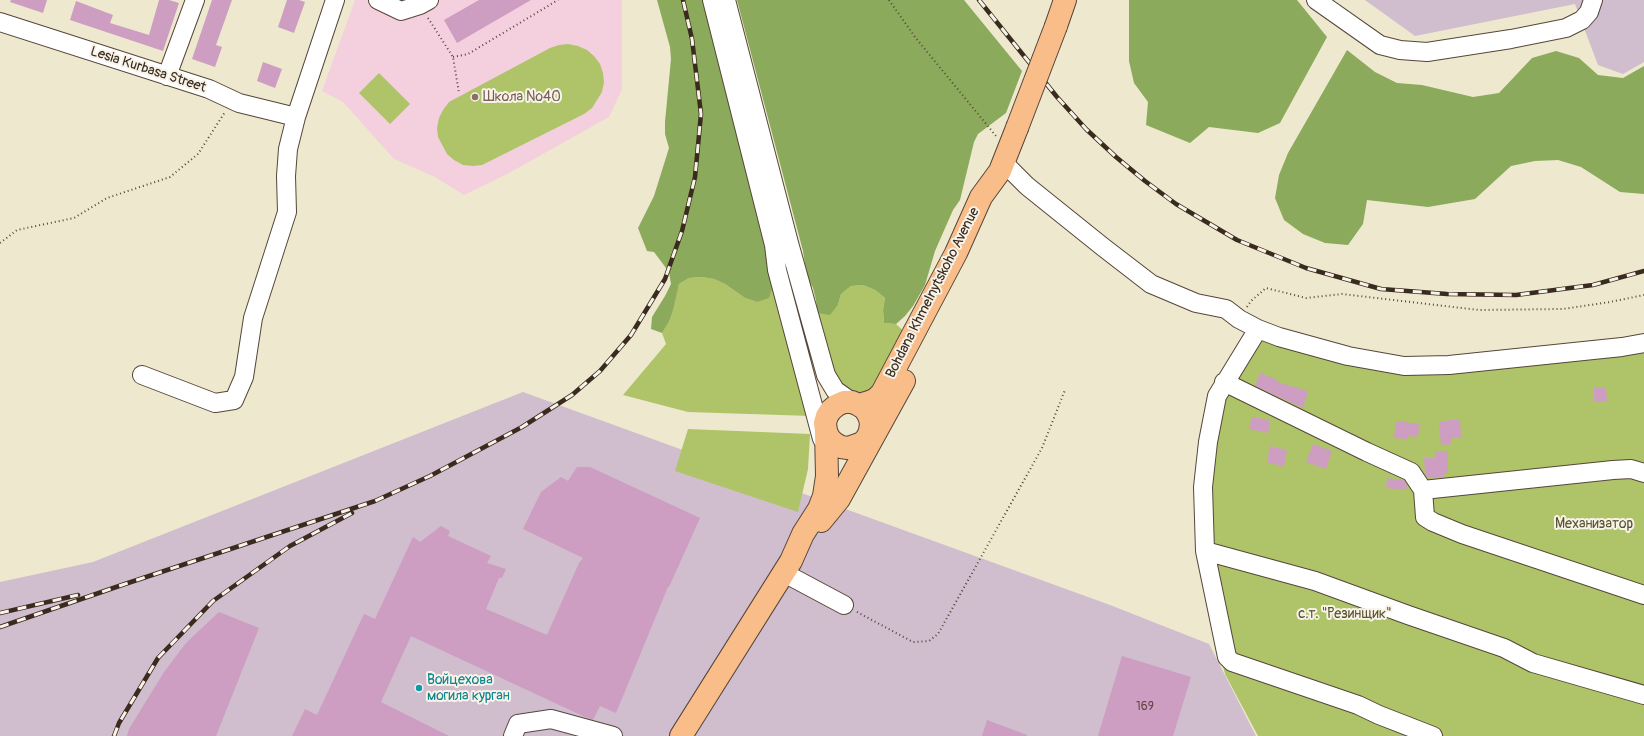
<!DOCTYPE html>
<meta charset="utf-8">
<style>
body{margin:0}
canvas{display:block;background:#eee8cf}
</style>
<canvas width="1644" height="736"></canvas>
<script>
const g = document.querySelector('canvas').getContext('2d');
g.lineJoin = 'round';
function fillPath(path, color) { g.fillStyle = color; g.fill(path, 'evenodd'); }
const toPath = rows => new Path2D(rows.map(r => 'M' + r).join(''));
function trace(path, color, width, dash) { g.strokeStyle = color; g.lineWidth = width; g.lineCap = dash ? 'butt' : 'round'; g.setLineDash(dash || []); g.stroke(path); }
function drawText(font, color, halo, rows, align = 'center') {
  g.font = font + ' Pangolin,sans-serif'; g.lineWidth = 4; g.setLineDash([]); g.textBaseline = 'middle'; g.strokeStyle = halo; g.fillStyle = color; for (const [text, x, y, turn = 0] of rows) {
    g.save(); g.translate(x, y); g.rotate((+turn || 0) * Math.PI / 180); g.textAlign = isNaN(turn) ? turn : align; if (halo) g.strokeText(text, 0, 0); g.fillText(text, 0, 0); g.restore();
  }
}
const built = toPath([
 [355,0,622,0,622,89,609,117,509,173,464,195,435,177,394,159,343,102,322,91]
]);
const industrial = toPath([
 [1365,0,1644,0,1644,62,1623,74,1598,65,1575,4,1415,36],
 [523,392,1110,605,1209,644,1256,736,0,736,0,582,93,562]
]);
const green = toPath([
 [568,44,578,46,587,50,594,56,600,64,603,73,604,82,602,92,592,108,584,114,482,165,473,166,463,165,454,160,447,154,438,137,437,128,439,118,443,110,449,102,550,48,559,45],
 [379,73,410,104,390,124,359,93],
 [702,277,714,279,725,284,745,298,757,302,773,286,811,416,688,412,623,395,666,344,662,333,669,322,679,284,689,278],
 [863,285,875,290,885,298,883,310,884,323,896,324,908,335,877,391,866,396,846,390,840,383,830,364,817,313,830,314,838,305,841,294,851,286],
 [1259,338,1387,365,1644,346,1644,465,1431,488,1422,518,1644,597,1644,736,1258,736,1225,674,1222,662,1205,493,1222,391,1237,382,1250,349],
 [688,429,810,434,808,469,798,512,675,471],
 [1644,474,1644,594,1434,522,1424,491]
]);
const forest = toPath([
 [657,0,704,0,769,261,773,286,769,298,757,302,745,298,725,284,714,279,702,277,689,278,679,284,673,310,669,322,662,333,651,329,652,317,665,296,671,284,669,272,654,252,647,251,638,228,654,196,669,148,665,134,665,122,671,59,670,47],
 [737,0,964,0,1022,71,1006,113,978,134,974,142,960,200,953,210,935,251,925,285,913,306,905,316,896,324,884,323,883,310,885,298,875,290,863,285,851,286,841,294,838,305,830,315,817,313,816,300,813,288,807,277,803,251],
 [1129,0,1297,0,1327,37,1280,123,1258,133,1209,127,1190,143,1146,125,1148,102,1134,83,1129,61],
 [1347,50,1375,72,1397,83,1422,85,1473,97,1499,93,1532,58,1556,51,1579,58,1598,75,1623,78,1644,66,1644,194,1620,192,1581,167,1558,160,1535,161,1511,166,1475,199,1428,207,1367,200,1363,224,1348,245,1325,243,1303,234,1284,220,1275,198,1279,175,1288,153]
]);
const building = toPath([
 [11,0,47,0,43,13,10,2],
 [159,0,169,0,179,3,163,51,70,20,76,1,113,15,110,23,149,35],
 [212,0,232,0,216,45,222,47,215,67,192,59],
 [287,0,299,0,305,2,294,33,278,27],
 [479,0,531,0,457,43,444,20],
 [263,62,282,69,275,88,257,81],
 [1260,373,1278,380,1277,382,1308,391,1303,408,1296,405,1255,386],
 [1594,388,1606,388,1607,402,1594,402],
 [1252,417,1270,420,1268,433,1249,429],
 [1447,420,1460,420,1461,437,1451,438,1451,444,1441,445,1439,422,1447,422],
 [1396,421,1419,424,1418,437,1408,436,1407,439,1394,438],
 [1313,444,1332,451,1326,469,1306,462],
 [1270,446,1287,450,1284,467,1267,462],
 [1435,451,1448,451,1448,474,1443,474,1443,477,1427,477,1425,473,1424,458,1435,458],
 [577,467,590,467,700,518,669,587,668,587,616,713,600,706,593,720,585,717,411,636,381,702,449,736,292,736,305,709,317,715,364,614,375,619,413,537,420,542,441,526,450,531,448,536,491,556,487,563,506,569,502,578,499,578,486,609,547,635,579,563,583,558,523,529,541,492,561,477,568,481],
 [1387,478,1404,480,1407,484,1406,490,1386,488],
 [219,612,259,628,216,736,127,736,129,729,164,672,186,643],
 [1122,656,1191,677,1173,736,1098,736],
 [987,720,1027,735,1027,736,982,736]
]);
const path = toPath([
 [889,0,915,37,996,136],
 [428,18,453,57,459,93],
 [453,57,468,54,558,0],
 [0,243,17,230,74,218,107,198,170,177,198,154,225,112],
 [1247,307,1251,301,1266,288,1306,298,1342,294,1479,310,1563,309,1610,302,1644,295],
 [857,612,913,642,929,641,938,634,1042,448,1065,390]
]);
const minor = toPath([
 [378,0,401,11,420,5,429,0],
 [712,0,774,245,777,270,822,439],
 [726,0,789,243,826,375,835,390,852,402],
 [1316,0,1380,45,1400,50,1427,52,1511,39,1566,28,1582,20,1589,12,1593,0],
 [0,22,209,89,239,103,296,117],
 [167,76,195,0],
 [1004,163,1027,186,1103,247,1151,284,1196,303,1226,309,1239,319,1258,329,1279,337,1348,356,1404,366,1449,365,1622,347,1644,343],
 [1258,329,1217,396,1208,442,1203,487,1205,551,1227,657,1232,662,1358,705,1379,715,1433,736],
 [142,375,215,403,234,400,244,377,253,318,287,212,286,176,288,149,296,117,335,0],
 [1224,382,1367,452,1411,472,1423,490,1425,517,1433,522,1462,534,1644,595],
 [1423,490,1613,470,1631,469,1644,473],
 [1205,551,1315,581,1408,615,1504,648,1533,663,1644,695],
 [784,573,844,605],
 [513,736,518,724,551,719,613,736]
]);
const major = toPath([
 [1056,26,1065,0],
 [859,405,865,409,869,416,871,423,870,431,867,438,862,443,848,448,841,447,834,443,829,438,826,431,825,423,827,416,831,410,837,405,844,402,852,402,859,405,869,402,876,399,882,393,956,253,981,197,1000,171,1017,128],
 [821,521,839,499,904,381],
 [681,736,791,561,803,534,819,509,824,496,827,476,826,431]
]);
const rail = toPath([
 [979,0,1057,97,1086,129,1116,157,1145,181,1176,204,1237,240,1306,268,1381,289,1447,294,1516,295,1593,285,1644,271],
 [0,613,78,595],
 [0,627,122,585,375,501,430,476,522,427,572,395,600,371,631,335,665,279,682,231,695,177,701,114,692,39,683,0],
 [114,736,119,723,158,658,213,601,290,546,352,513]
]);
const majorBridge = toPath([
 [1017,128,1056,26]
]);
const markers = [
 [475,97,4,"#8d6e63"],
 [419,688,4,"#0f9aa8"]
];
const numberNames = [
 ["169",1145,707]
];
const streetNames = [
 ["Lesia Kurbasa Street",148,70,18],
 ["Bohdana Khmelnytskoho Avenue",933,293,-63]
];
const educationNames = [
 ["Школа №40",483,97]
];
const parkNames = [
 ["Механизатор",1594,524],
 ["с.т. \"Резинщик\"",1345,614]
];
const cultureNames = [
 ["Войцехова",427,680],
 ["могила курган",427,696]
];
fillPath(built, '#f4cfde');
fillPath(industrial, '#d0bdce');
fillPath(green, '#afc468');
fillPath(forest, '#8baa5c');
fillPath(building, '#ce9dc2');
trace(minor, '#564639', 20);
trace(major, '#564639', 24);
trace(path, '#564639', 2, [1, 3]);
trace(minor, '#fff', 18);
trace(major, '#f8bd89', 22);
trace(rail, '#3b2a1e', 4.5);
trace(rail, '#f7f3e8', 3, [9]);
trace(majorBridge, '#564639', 24, []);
trace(majorBridge, '#f8bd89', 22);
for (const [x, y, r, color] of markers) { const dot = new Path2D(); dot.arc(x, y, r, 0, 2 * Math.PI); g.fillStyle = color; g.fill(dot); trace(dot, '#f7f3e8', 1.5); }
drawText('12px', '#604747', null, numberNames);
drawText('14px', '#3b2a1e', '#f7f3e8', streetNames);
drawText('14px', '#785e54', '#f7f3e8', educationNames, 'left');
drawText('14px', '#585030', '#f7f3e8', parkNames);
drawText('14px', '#0d838f', '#f7f3e8', cultureNames, 'left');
</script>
